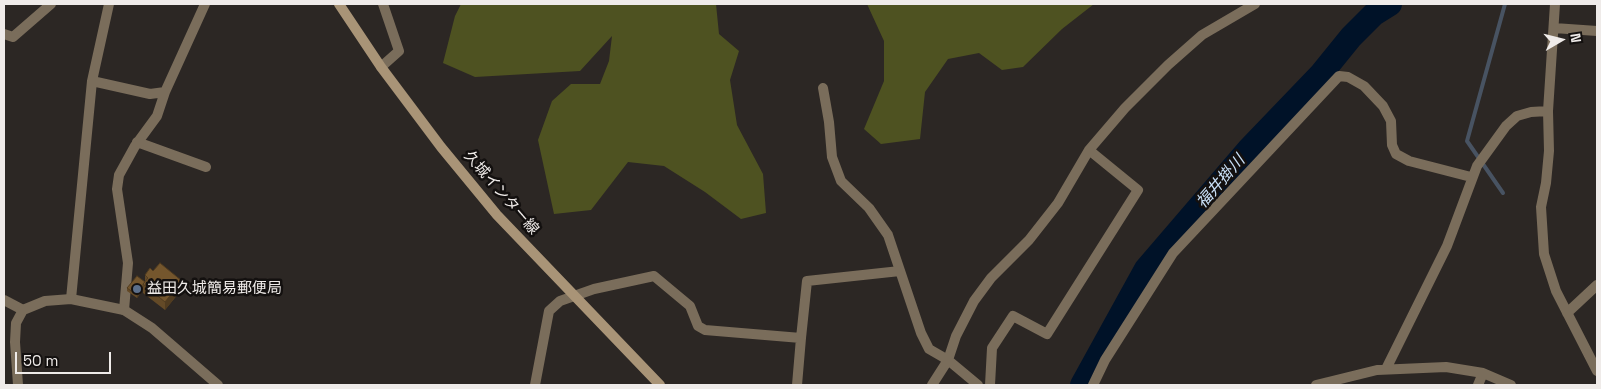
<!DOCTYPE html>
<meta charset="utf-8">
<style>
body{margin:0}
#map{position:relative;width:1601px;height:389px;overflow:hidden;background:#2c2724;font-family:"Space Grotesk",sans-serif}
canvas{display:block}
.frame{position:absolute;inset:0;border:5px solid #efebe9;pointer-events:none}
.north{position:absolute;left:1536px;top:15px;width:50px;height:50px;-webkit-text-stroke:4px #13100f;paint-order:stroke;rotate:82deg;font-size:14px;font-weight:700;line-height:20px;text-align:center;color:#efebe9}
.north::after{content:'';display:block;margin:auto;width:18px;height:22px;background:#efebe9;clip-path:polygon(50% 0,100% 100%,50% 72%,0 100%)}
.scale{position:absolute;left:15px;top:352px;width:96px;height:22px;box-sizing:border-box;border:2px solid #efebe9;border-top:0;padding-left:6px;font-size:15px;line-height:18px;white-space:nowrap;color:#efebe9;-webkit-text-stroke:4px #13100f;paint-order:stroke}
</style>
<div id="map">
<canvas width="1601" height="389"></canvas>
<div class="frame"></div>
<div class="north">N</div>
<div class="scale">50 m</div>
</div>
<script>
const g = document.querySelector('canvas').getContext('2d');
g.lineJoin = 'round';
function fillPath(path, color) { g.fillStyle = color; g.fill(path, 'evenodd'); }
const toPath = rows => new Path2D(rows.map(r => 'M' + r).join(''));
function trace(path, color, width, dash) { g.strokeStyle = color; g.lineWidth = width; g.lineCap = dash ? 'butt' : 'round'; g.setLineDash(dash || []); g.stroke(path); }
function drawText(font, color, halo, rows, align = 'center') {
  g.font = font + ' "Space Grotesk","Noto Sans JP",sans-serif'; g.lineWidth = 5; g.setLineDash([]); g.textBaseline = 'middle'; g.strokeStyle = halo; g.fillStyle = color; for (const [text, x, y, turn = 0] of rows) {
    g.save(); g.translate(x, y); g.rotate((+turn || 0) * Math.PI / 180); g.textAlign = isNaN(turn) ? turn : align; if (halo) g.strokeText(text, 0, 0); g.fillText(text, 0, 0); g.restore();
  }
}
const forest = toPath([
 [461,4,716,4,719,34,739,51,730,80,737,125,763,174,766,213,741,219,705,192,664,166,628,162,591,210,554,214,538,140,552,101,571,84,600,84,609,61,612,36,580,71,475,77,443,63,455,16],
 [867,4,1094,4,1062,29,1023,67,1002,70,979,53,948,59,925,92,920,139,881,144,864,129,884,81,884,41]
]);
const stream = toPath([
 [1503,193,1467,141,1505,4]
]);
const river = toPath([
 [1082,385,1146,269,1249,149,1321,74,1351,37,1374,14,1390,4]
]);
const minor = toPath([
 [1555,4,1548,111,1549,151,1546,183,1541,207,1544,254,1556,291,1597,371],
 [1554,28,1597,31],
 [4,34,13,37,51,4],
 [381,67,399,51,383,4],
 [92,81,150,94,165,92,205,4],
 [823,88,829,122,832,157,841,181,869,208,888,235,921,333,929,349,948,360,978,385],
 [137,142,206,167],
 [71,299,92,81,109,4],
 [4,300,23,310],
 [124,310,128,263,117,189,119,175,135,146,157,116,165,92],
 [1567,313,1597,285],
 [801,338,807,281,900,271],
 [1386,369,1447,246,1477,166,1506,126,1517,116,1531,112,1548,111],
 [535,385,549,311,560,301,594,289,654,276,690,306,698,326,705,330,801,338,797,385],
 [932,385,948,360,956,336,974,301,991,278,1029,240,1058,203,1089,150,1125,108,1168,65,1202,35,1255,4],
 [990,385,992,348,1013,316,1047,334,1138,190,1089,150],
 [1093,385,1105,360,1173,253,1339,76,1348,77,1364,86,1383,106,1391,121,1392,145,1396,154,1409,161,1471,177],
 [1316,385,1377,370,1446,367,1483,373,1511,385],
 [1478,385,1483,373]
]);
const tertiary = toPath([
 [18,385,15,342,16,323,23,310,45,301,71,299,124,310,152,328,218,385]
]);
const secondary = toPath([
 [339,4,381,67,441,147,497,215,660,385]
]);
const wall = toPath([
 [153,271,182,289,165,310,143,293,143,290,137,298,127,291,127,288,145,282,145,275]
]);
const shadedWall = toPath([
 [182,281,182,289,165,310,165,302],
 [143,287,143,290,137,298,137,295]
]);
const building = toPath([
 [160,263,182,281,165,302,143,284,148,278,145,275,150,268,153,271,160,263],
 [137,276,145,282,143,284,143,287,137,295,127,288,137,276]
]);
const markers = [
 [137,289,5,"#5c6f8a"]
];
const streetNames = [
 ["久城インター線",501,193,49]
];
const poiNames = [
 ["益田久城簡易郵便局",147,289]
];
const waterNames = [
 ["福井掛川",1221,182,-49]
];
fillPath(forest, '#4e5221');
trace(stream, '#485362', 4);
trace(river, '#001228', 24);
trace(minor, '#7a6d5b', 10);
trace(tertiary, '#7a6d5b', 10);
trace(secondary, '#a99477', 10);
fillPath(wall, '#644a27');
fillPath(shadedWall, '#513c20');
fillPath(building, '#74562d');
trace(building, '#513c20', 1);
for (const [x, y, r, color] of markers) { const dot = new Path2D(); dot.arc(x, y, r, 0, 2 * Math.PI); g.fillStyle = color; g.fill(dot); trace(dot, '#13100f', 2); }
drawText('15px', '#efebe9', '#13100f', streetNames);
drawText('15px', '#efebe9', '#13100f', poiNames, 'left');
drawText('italic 16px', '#cae1f8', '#13100f', waterNames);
</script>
